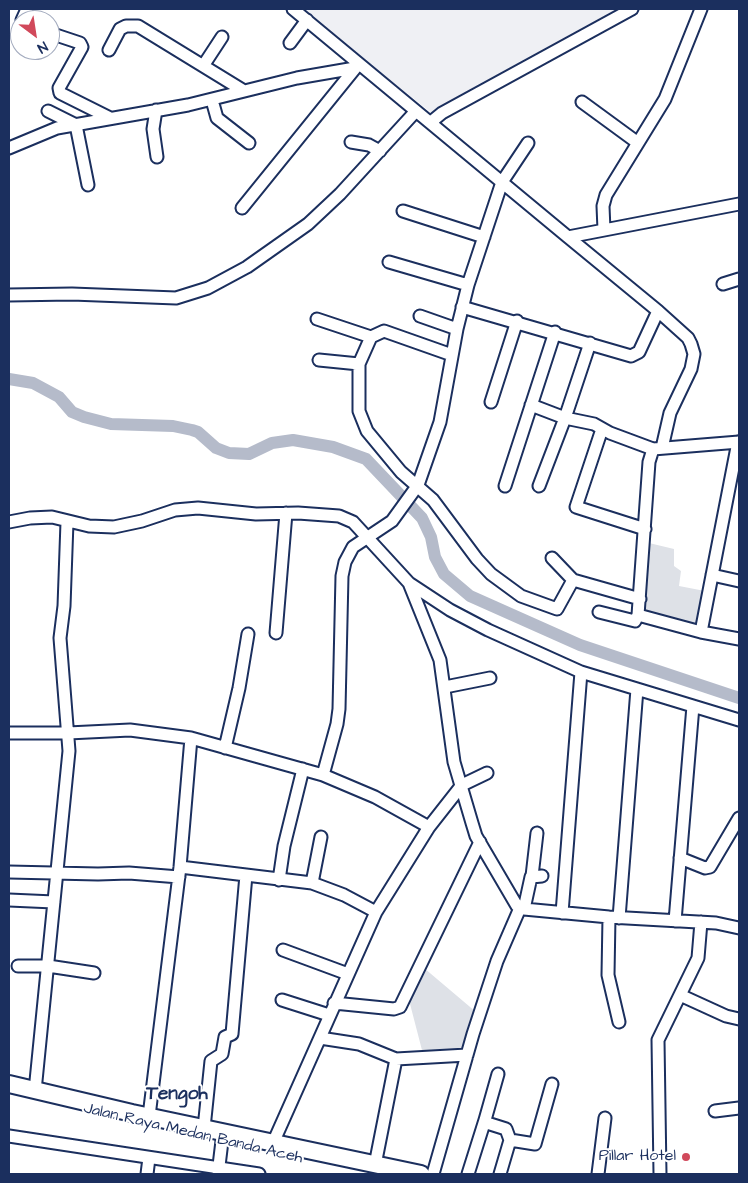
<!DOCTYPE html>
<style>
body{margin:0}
#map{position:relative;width:748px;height:1183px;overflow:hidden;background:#fff;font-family:"Architects Daughter",sans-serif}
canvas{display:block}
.frame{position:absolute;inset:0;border:10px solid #1b2f5e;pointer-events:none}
.north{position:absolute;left:10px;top:10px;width:50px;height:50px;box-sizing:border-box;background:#fff;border:1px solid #a4acbf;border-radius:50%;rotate:149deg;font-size:14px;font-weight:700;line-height:20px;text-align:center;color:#1b2f5e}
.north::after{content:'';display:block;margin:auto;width:18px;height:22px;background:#d1495b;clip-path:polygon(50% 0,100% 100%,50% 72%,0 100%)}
</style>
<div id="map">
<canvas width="748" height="1183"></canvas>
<div class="frame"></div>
<div class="north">N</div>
</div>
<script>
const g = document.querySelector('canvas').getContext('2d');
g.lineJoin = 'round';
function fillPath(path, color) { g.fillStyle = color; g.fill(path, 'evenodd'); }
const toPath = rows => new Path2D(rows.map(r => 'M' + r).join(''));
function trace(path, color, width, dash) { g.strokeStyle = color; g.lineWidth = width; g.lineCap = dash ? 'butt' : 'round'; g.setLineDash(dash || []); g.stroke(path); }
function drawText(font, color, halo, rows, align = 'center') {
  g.font = font + ' "Architects Daughter",sans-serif'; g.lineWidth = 4; g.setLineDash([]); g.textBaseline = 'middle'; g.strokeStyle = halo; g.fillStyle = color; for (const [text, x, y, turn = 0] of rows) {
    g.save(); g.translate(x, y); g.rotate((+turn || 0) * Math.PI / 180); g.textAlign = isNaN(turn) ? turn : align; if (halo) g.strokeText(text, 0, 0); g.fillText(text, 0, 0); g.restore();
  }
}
const built = toPath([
 [300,9,626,9,433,114]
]);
const green = toPath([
 [649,543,674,549,674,566,681,571,679,586,705,591,699,628,643,613],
 [424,968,476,1012,465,1050,423,1054,409,1000]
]);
const river = toPath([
 [9,379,33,383,59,397,72,412,84,417,111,424,173,426,192,430,198,432,216,448,229,453,249,454,272,443,293,440,333,447,366,459,422,518,431,537,435,557,444,574,470,596,580,645,739,698]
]);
const minor = toPath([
 [293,9,568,237,739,204],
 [22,20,27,9],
 [50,33,80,43,82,47,59,88,60,93,110,118],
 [290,43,307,20],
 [109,50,120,29,126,26,138,26,244,91],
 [203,66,222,37],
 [212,100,217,118,249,143],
 [582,102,638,143],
 [156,110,153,129,157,157],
 [48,111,76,125,88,185],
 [431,122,442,113,632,9],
 [351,142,369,145,380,151],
 [9,148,57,128,188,105,297,78,355,68],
 [242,208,357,66],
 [403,211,484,237],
 [604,230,603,206,606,195,665,99,701,9],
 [568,237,658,311,688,338,691,344,694,354,691,369,670,413,662,448],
 [389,262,468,285],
 [723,284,739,279],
 [9,295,72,294,176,298,208,288,247,267,308,224,340,194,416,111],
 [462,307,631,356,639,352,658,311],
 [420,316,457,329],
 [317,319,371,337],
 [452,355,384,331,371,337,359,364,359,411,367,431,401,472,433,500,477,559,491,574,521,596,557,609,573,580],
 [319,360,359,364],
 [491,402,517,321],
 [531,405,565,418,594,424,610,433,653,449],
 [602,429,576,507,645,529],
 [739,442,653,449,649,462,638,615,701,632,739,639],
 [505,486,555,332],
 [539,486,565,418,590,343],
 [9,522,30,518,52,517,89,526,114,527,142,521,175,510,198,508,256,514,298,513,339,516,353,522,409,583,450,610,488,630,581,672],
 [552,558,573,580,640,599],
 [712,575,739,581],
 [409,583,440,660,454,762,472,823,476,836,517,906,524,909,609,917,716,923,739,928],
 [599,612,635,621,638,615],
 [701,632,738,442],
 [276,633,286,513],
 [445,687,490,678],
 [9,733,68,733,130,730,191,738,323,775,375,797,429,827],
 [225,748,239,688,248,634],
 [323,775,337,724,339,709,342,576,345,562,353,547,392,521,418,485,440,422,457,329,468,285,502,182,528,143],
 [680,858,705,868,710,867,739,818],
 [180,867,312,883,344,895,376,912],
 [9,872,98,874,129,873,179,877],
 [532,876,537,833],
 [279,880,284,846,303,769],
 [312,883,321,837],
 [9,900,54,902],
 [524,909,531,877,542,876],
 [562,913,581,672,739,720],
 [609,917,608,975,619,1022],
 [619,918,637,689],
 [675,921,693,706],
 [283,950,348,974],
 [18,966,48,966,94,973],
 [680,995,726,1016,739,1019],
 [282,1000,329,1015],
 [334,1003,394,1009,400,1007,480,842],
 [320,1038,359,1044,396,1059],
 [498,1074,485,1120,487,1123,506,1129,510,1140],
 [35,1091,69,751,60,638,64,606,67,522],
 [715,1111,739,1108],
 [149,1116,180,867,191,738],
 [204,1128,211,1061,222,1054,225,1037,232,1034,246,875],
 [9,1136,259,1174],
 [273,1143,376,912,429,827,462,785,487,773],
 [375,1165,396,1059,467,1055],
 [147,1174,149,1158],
 [218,1174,222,1141],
 [433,1174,473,1034,497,961,520,908],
 [468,1174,485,1120],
 [500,1174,510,1140,535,1144,552,1084],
 [598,1174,605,1118],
 [660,1174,658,1040,698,958,701,922]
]);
const highway = toPath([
 [9,1084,132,1113,421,1174]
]);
const markers = [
 [686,1157,5,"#d1495b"]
];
const streetNames = [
 ["Jalan Raya Medan Banda Aceh",193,1134,13]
];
const poiNames = [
 ["Pillar Hotel",676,1157]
];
const quarterNames = [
 ["Tengoh",177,1095]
];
fillPath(built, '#eff0f4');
fillPath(green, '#dee1e7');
trace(river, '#b5bbca', 12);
trace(minor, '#1b2f5e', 15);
trace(highway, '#1b2f5e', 20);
trace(minor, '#fff', 11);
trace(highway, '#fff', 16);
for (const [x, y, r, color] of markers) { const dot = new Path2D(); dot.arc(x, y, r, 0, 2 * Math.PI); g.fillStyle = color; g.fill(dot); trace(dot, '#fff', 2); }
drawText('16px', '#1b2f5e', '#fff', streetNames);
drawText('16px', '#1b2f5e', '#fff', poiNames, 'right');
drawText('bold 19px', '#1b2f5e', '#fff', quarterNames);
</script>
